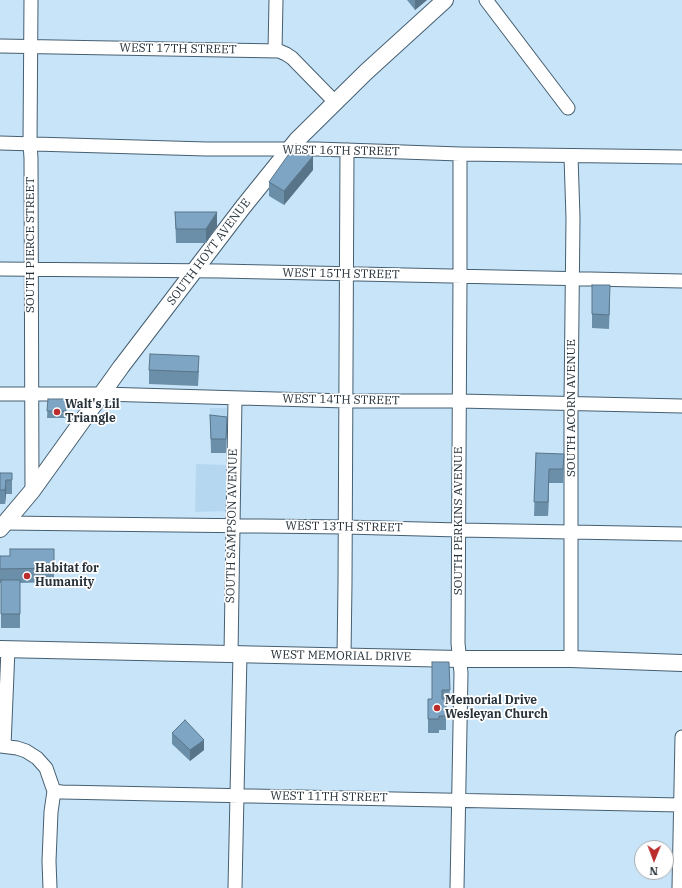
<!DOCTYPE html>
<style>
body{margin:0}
#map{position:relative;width:682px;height:888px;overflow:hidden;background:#c8e4f9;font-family:"IBM Plex Serif",serif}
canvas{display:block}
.north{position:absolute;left:634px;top:840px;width:40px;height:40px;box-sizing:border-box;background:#fff;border:1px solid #a8adb0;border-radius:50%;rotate:181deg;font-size:11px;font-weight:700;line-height:16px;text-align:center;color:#263139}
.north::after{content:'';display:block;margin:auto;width:14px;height:18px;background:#bb2c2c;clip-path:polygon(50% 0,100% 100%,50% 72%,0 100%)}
</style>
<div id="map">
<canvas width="682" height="888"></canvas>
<div class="north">N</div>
</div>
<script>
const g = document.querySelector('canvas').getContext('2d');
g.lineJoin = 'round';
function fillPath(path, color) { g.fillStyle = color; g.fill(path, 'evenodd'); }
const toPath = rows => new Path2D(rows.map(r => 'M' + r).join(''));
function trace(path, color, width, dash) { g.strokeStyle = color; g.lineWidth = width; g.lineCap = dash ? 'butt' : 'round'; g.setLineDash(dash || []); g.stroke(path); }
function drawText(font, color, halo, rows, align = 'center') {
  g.font = font + ' "IBM Plex Serif",serif'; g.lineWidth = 3.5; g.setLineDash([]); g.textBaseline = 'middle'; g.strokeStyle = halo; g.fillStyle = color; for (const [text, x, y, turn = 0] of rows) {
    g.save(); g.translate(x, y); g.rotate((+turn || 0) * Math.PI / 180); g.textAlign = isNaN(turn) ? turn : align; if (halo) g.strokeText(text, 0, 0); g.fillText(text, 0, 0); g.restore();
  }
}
const built = toPath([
 [210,408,227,408,227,431,210,429],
 [196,464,227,465,228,511,195,512]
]);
const minor = toPath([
 [31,0,30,144,31,158,32,491],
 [486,0,568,108],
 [0,46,279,51,286,54,292,58,335,102],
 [275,51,276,0],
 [0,143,206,149,317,149,460,154,682,157],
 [0,269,220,271,682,281],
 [0,394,102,394,346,401,459,401,682,406],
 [5,523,345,527,459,530,682,534],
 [231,654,235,398],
 [344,656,345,583,347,150],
 [571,659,571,404,573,218,571,156],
 [0,746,17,748,26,751,37,758,46,768,54,791,62,792,680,805],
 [4,746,8,649],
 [50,888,49,861,51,812,54,791],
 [235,888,240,654],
 [457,888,461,673,458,643,460,276,460,154],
 [679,888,682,737]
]);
const major = toPath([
 [0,529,32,491,121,367,243,207,297,140,366,72,445,0],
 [0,649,459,659,571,659,682,663]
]);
const wall = toPath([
 [407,0,427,0,415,10],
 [313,170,284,205,269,196,269,182],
 [175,212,217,226,206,243,176,243],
 [610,299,609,329,592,328,592,314],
 [149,370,199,370,198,386,149,384],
 [48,399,66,399,66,418,47,418],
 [210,415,227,431,226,453,211,453],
 [536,453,564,468,563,483,549,483,548,516,534,516],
 [0,473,12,473,12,494,6,494,5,504,0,504],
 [54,549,54,582,20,583,20,628,1,628,1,583,0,583,0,556,10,556],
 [449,662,450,704,446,704,446,730,439,730,439,733,428,733,428,699,432,699],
 [172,733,204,750,190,761,172,744]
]);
const shadedWall = toPath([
 [415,0,427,0,415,10],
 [313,156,313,170,284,205,284,191],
 [217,212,217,226,206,243,206,229],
 [549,469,549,483,548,516,548,502],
 [6,480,6,494,5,504,5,490],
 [204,740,204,750,190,761,190,750]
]);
const building = toPath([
 [296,144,313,156,284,191,269,182,296,144],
 [175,212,217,212,206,229,176,229,175,212],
 [592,285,610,285,609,315,592,314,592,285],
 [150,354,199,356,198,372,149,370,150,354],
 [48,399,66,399,66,411,47,411,48,399],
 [210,415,227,417,226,439,211,439,210,415],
 [536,453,564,454,563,469,549,469,548,502,534,502,536,453],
 [0,473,12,473,12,480,6,480,5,490,0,490,0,473],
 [10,549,54,549,54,568,0,569,0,556,10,556,10,549],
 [1,580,20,580,20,614,1,614,1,580],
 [432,662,449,662,450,690,442,690,442,699,446,699,446,716,439,716,439,719,428,719,428,699,432,699,432,662],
 [185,720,204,740,190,750,172,733,185,720]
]);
const markers = [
 [57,412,4,"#bb2c2c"],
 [27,576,4,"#bb2c2c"],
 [437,708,4,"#bb2c2c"]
];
const streetNames = [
 ["WEST 17TH STREET",178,49,1],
 ["WEST 16TH STREET",341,151,1],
 ["SOUTH PIERCE STREET",31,245,-90],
 ["SOUTH HOYT AVENUE",209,252,-53],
 ["WEST 15TH STREET",341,274,1],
 ["WEST 14TH STREET",341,400,1],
 ["SOUTH ACORN AVENUE",572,408,-90],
 ["SOUTH PERKINS AVENUE",459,521,-90],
 ["SOUTH SAMPSON AVENUE",232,526,-89],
 ["WEST 13TH STREET",344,527,1],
 ["WEST MEMORIAL DRIVE",341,656,1],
 ["WEST 11TH STREET",329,797,1]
];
const poiNames = [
 ["Walt's Lil",65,405],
 ["Triangle",65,419],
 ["Habitat for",35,569],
 ["Humanity",35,583],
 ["Memorial Drive",445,701],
 ["Wesleyan Church",445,715]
];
fillPath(built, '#b5d8f0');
trace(minor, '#465f70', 15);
trace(major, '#465f70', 18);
trace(minor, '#fff', 13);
trace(major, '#fff', 16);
fillPath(wall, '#6c8fa9');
fillPath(shadedWall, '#587489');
fillPath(building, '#7ea6c4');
trace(building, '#587489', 1);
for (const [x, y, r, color] of markers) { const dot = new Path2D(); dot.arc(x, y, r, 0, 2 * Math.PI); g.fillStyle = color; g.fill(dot); trace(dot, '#fff', 1.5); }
drawText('12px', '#263139', '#fff', streetNames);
drawText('bold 12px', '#263139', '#fff', poiNames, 'left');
</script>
